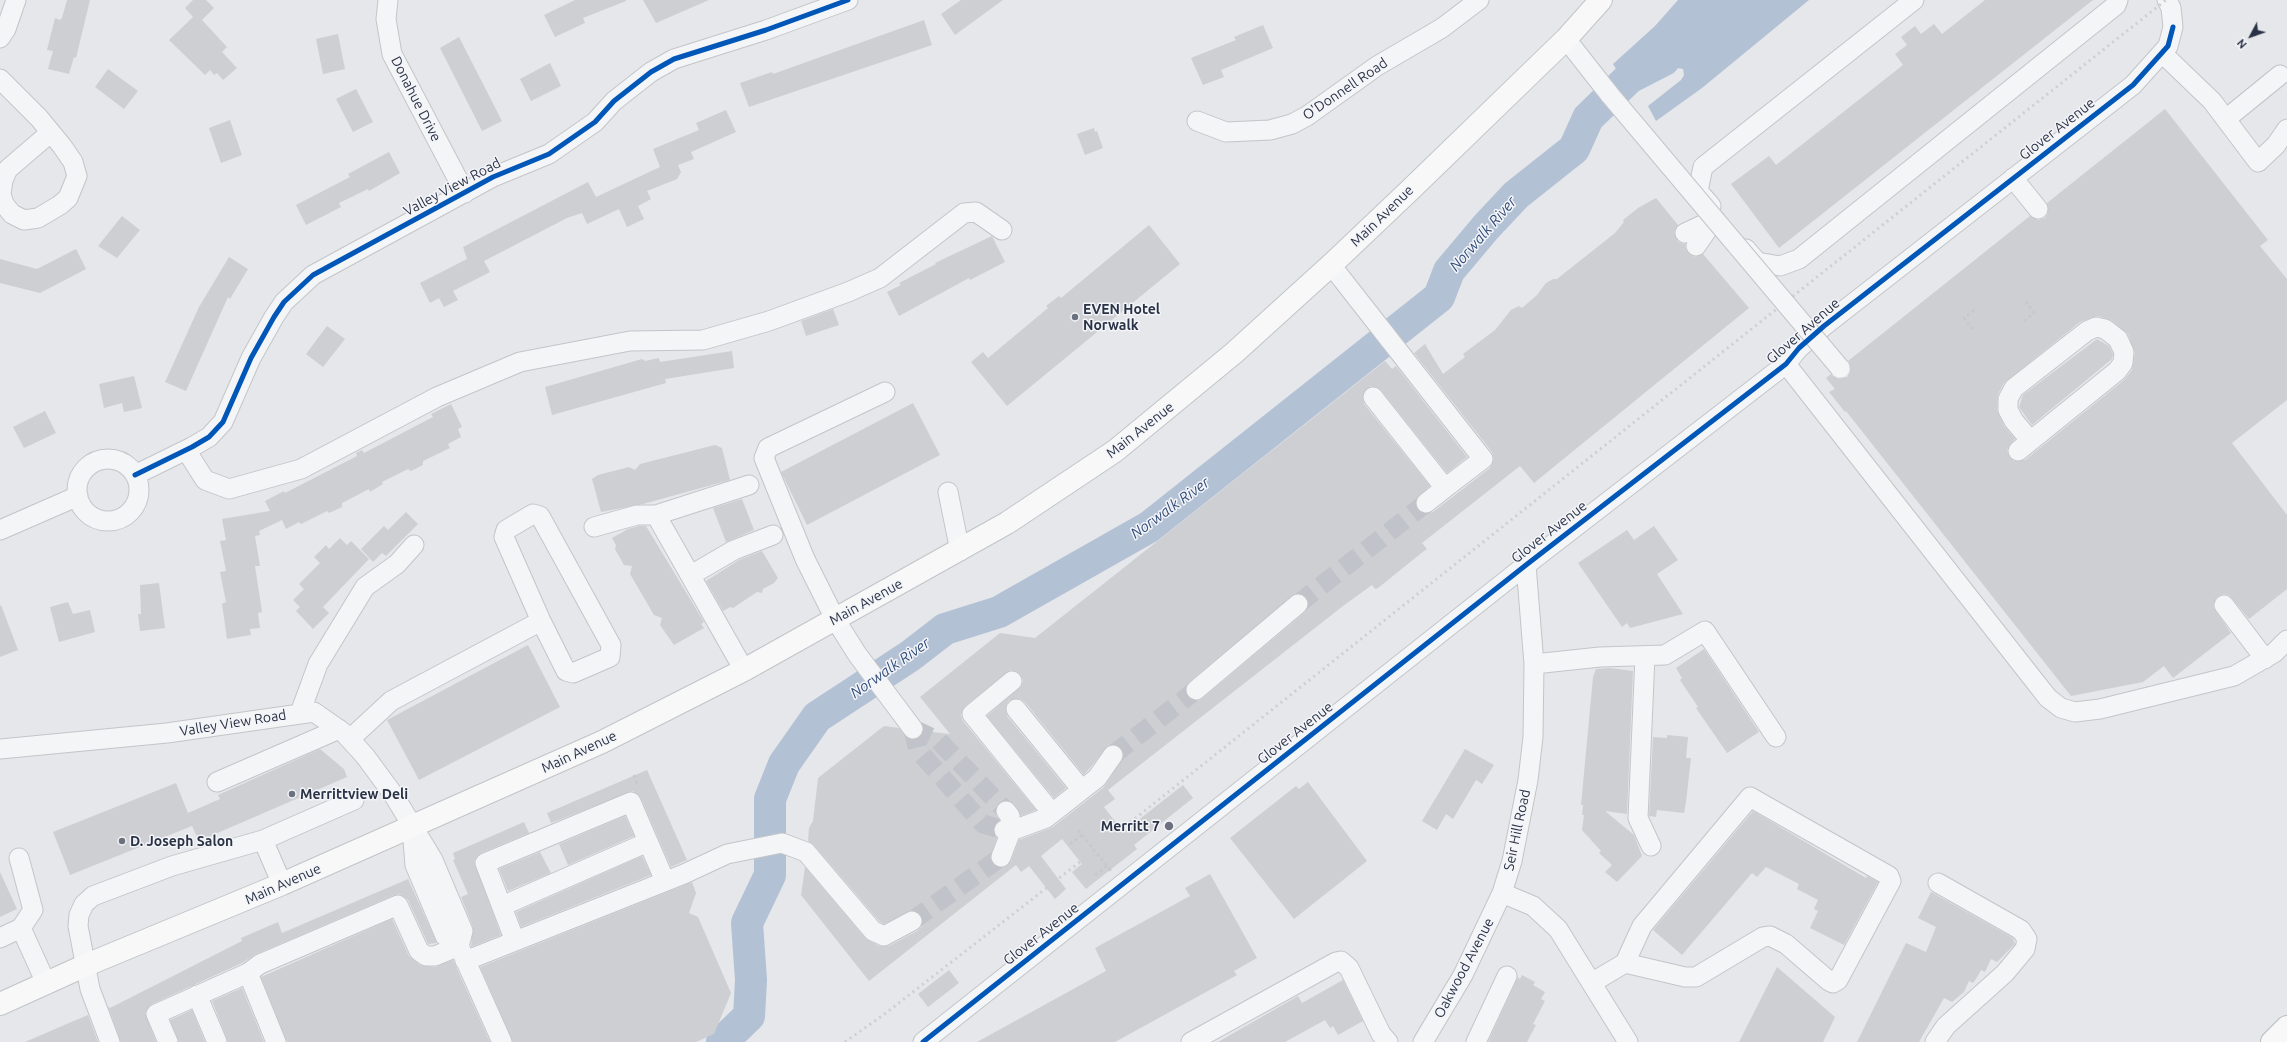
<!DOCTYPE html>
<style>
body{margin:0}
#map{position:relative;width:2287px;height:1042px;overflow:hidden;background:#e5e7ea;font-family:Ubuntu,sans-serif}
canvas{display:block}
.north{position:absolute;left:2231px;top:16px;width:40px;height:40px;-webkit-text-stroke:3px #f3f5f9;paint-order:stroke;rotate:229deg;font-size:11px;font-weight:700;line-height:16px;text-align:center;color:#2a3245}
.north::after{content:'';display:block;margin:auto;width:14px;height:18px;background:#2a3245;clip-path:polygon(50% 0,100% 100%,50% 72%,0 100%)}
</style>
<div id="map">
<canvas width="2287" height="1042"></canvas>
<div class="north">N</div>
</div>
<script>
const g = document.querySelector('canvas').getContext('2d');
g.lineJoin = 'round';
function fillPath(path, color) { g.fillStyle = color; g.fill(path, 'evenodd'); }
const toPath = rows => new Path2D(rows.map(r => 'M' + r).join(''));
function trace(path, color, width, dash) { g.strokeStyle = color; g.lineWidth = width; g.lineCap = dash ? 'butt' : 'round'; g.setLineDash(dash || []); g.stroke(path); }
function drawText(font, color, halo, rows, align = 'center') {
  g.font = font + ' Ubuntu,sans-serif'; g.lineWidth = 3; g.setLineDash([]); g.textBaseline = 'middle'; g.strokeStyle = halo; g.fillStyle = color; for (const [text, x, y, turn = 0] of rows) {
    g.save(); g.translate(x, y); g.rotate((+turn || 0) * Math.PI / 180); g.textAlign = isNaN(turn) ? turn : align; if (halo) g.strokeText(text, 0, 0); g.fillText(text, 0, 0); g.restore();
  }
}
const water = toPath([
 [1678,0,1809,0,1702,88,1656,121,1648,106,1681,80,1684,75,1683,69,1677,68,1629,89,1613,64,1655,26]
]);
const river = toPath([
 [722,1042,749,1016,751,980,747,923,770,875,770,799,784,764,817,717,910,656,945,629,999,612,1149,527,1439,297,1449,271,1486,227,1516,195,1574,149,1588,118,1629,78,1664,60]
]);
const building = toPath([
 [67,0,90,0,76,58,74,57,69,74,48,69,53,51,47,50,55,18,60,20,62,18],
 [193,0,206,0,214,8,202,20,227,47,222,52,237,68,223,80,217,73,214,75,210,70,205,75,169,40,193,17,185,8],
 [575,0,626,0,626,1,583,18,585,23,555,37,544,15],
 [643,0,709,0,656,23],
 [961,0,1003,0,955,35,941,14],
 [1985,0,2093,0,1779,248,1731,184,1769,156,1776,165,1903,65,1895,54,1907,45,1901,37,1915,26,1921,34,1934,24,1942,34],
 [924,20,932,45,749,107,740,83,772,72,773,74],
 [1263,25,1273,48,1221,70,1224,77,1203,85,1191,58,1236,40,1234,37],
 [338,34,345,69,323,74,316,39],
 [459,37,502,121,482,131,440,48],
 [550,63,561,86,531,101,520,79],
 [108,69,138,91,124,109,95,87],
 [356,89,373,122,353,132,336,99],
 [2165,109,2268,240,2260,246,2287,279,2287,400,2232,443,2287,515,2287,589,2249,619,2229,595,2223,594,2217,597,2213,607,2231,633,2173,678,2164,666,2143,682,2071,696,1846,411,1845,412,1829,392,1835,389,1826,378,1831,374,1837,378,1847,377,1850,371,1848,361,2030,216,2039,220,2045,218,2048,213,2047,203],
 [2098,316,2111,320,2128,334,2135,353,2132,370,2124,380,2025,460,2014,461,2007,452,2008,447,2015,439,2004,426,1997,410,1998,394,2004,383,2080,322],
 [726,110,736,132,691,152,694,159,678,165,681,172,677,179,647,191,651,199,638,206,644,219,627,227,619,209,587,224,582,213,567,218,484,261,490,272,453,291,458,300,444,307,439,298,430,303,420,283,467,259,463,247,588,182,596,197,660,167,653,149,699,130,696,123],
 [230,120,242,155,221,163,209,128],
 [1094,128,1095,132,1097,131,1103,148,1085,155,1077,134],
 [389,152,400,173,369,191,368,189,339,203,341,207,306,225,296,205,350,177,348,174],
 [1656,198,1678,225,1674,232,1678,242,1685,244,1686,250,1690,255,1695,257,1703,254,1749,308,1534,483,1520,466,1422,543,1427,549,1424,551,1378,588,1375,589,1372,585,1343,606,1108,790,1115,799,1104,807,1123,832,1183,785,1193,798,1134,845,1137,849,1096,881,1086,889,1072,872,1082,864,1062,839,1041,856,1066,889,1055,899,1029,866,1021,872,1016,865,869,981,801,895,805,867,865,938,879,946,889,946,917,931,922,926,922,916,917,911,912,910,884,924,880,922,814,845,808,841,809,828,813,821,818,778,884,726,899,728,908,739,914,740,920,738,924,731,950,734,920,697,1000,633,1035,638,1385,361,1392,369,1396,366,1467,457,1447,473,1381,390,1371,386,1363,393,1364,404,1430,486,1416,499,1417,509,1422,513,1433,512,1490,468,1494,458,1492,452,1414,353,1425,344,1443,374,1465,357,1463,354,1495,330,1511,310,1519,306,1522,308,1537,295,1546,283,1553,279,1557,279,1615,233,1624,222,1623,220,1638,208],
 [1296,593,1302,594,1307,597,1308,607,1305,612,1203,698,1198,701,1188,697,1185,692,1189,682],
 [1010,670,1020,674,1023,680,1022,685,987,716,1054,798,1066,788,1007,716,1006,705,1009,700,1020,699,1025,702,1084,775,1109,745,1120,746,1124,756,1104,787,1053,827,1019,840,1011,861,1002,868,993,864,990,858,997,838,993,828,999,820,995,813,996,807,1005,800,1014,804,1021,816,1036,810,963,721,961,715,965,706],
 [122,216,140,230,117,258,98,246],
 [1149,225,1180,264,1007,406,971,362,983,352,988,358,1048,308,1046,306,1059,296,1061,298],
 [992,236,1005,262,970,280,969,278,899,316,887,292,901,285,899,283,936,264,935,263],
 [76,249,86,269,40,293,0,283,0,259,37,269],
 [229,257,248,269,230,299,228,297,186,391,165,382,199,307],
 [833,309,839,325,806,336,801,321],
 [327,326,345,339,323,367,306,354],
 [2097,339,2109,346,2113,354,2112,359,2032,425,2019,407,2023,395],
 [732,351,734,368,665,379,666,383,552,415,545,387,642,359,645,361,659,358,660,362],
 [134,376,142,408,124,412,122,403,104,408,99,384],
 [913,403,940,455,807,525,781,472],
 [451,404,462,427,458,429,461,437,448,444,450,448,423,461,423,465,411,471,408,469,382,482,383,484,370,492,369,489,342,503,342,507,329,513,327,511,301,524,299,522,286,529,282,520,259,531,260,535,255,536,260,566,255,566,262,612,258,613,260,628,250,629,251,635,227,639,222,604,226,602,220,572,226,571,220,541,226,540,222,519,270,511,265,501,284,491,285,493,357,456,356,453,362,450,364,453,433,417,431,414],
 [45,411,56,433,24,448,13,427],
 [715,445,722,448,730,480,643,504,601,512,592,479,598,475,629,467,635,470,640,464],
 [742,499,754,530,726,542,713,508],
 [406,512,418,524,386,556,382,553,373,562,361,549,384,526,388,530],
 [639,526,646,526,704,622,701,624,704,628,674,645,660,625,662,618,654,615,630,574,632,566,624,565,615,549,616,545,612,538,628,529],
 [1654,526,1678,560,1657,574,1683,614,1630,628,1627,623,1622,627,1578,563,1627,530,1634,540],
 [340,538,347,545,351,541,369,559,323,607,329,613,313,629,296,611,300,607,293,600,304,589,299,584,320,563,314,557,326,545,329,549],
 [762,551,778,578,774,583,763,589,762,593,757,592,733,608,730,607,723,611,706,581,739,560],
 [159,583,165,628,140,631,138,614,141,614,140,585],
 [68,602,73,614,90,610,95,632,59,642,50,607],
 [1,605,18,650,0,657,0,606],
 [528,645,560,707,419,780,387,720],
 [1704,649,1759,732,1727,753,1696,708,1698,707,1680,680,1682,678,1676,668],
 [1610,668,1633,671,1627,814,1605,811,1634,835,1642,856,1617,882,1605,872,1612,865,1599,853,1601,851,1582,830,1584,815,1582,815,1583,805,1581,805,1593,677,1596,669],
 [1667,735,1688,737,1686,758,1691,758,1686,802,1684,813,1657,810,1656,817,1649,816,1653,737,1667,738],
 [320,749,344,769,347,777,199,841,192,826,70,875,53,832,176,783,188,813,220,799,218,795],
 [1465,749,1494,765,1482,784,1476,780,1453,819,1446,814,1437,830,1422,821],
 [647,770,687,860,671,867,641,798,633,791,551,823,547,813],
 [1308,782,1367,861,1294,919,1230,838,1296,786,1299,789],
 [1753,811,1866,878,1867,876,1878,882,1844,945,1810,928,1818,911,1814,909,1818,900,1797,889,1799,884,1766,867,1757,877,1752,873,1682,955,1653,930],
 [625,816,634,836,568,865,559,844],
 [524,822,529,833,481,853,474,861,501,935,471,947,473,927,461,897,468,894,453,860,455,859,453,853],
 [540,852,551,873,508,891,499,869],
 [642,856,651,875,521,927,516,912],
 [0,872,17,909,0,917],
 [1210,874,1257,958,1234,971,1237,975,1115,1042,977,1042,1106,971,1095,948,1190,896,1185,888],
 [408,879,437,943,428,944,408,900,400,894,394,895,256,954,242,963,152,1004,145,1013,156,1042,121,1042,108,1006,110,1008,242,941,241,938,278,922,282,933],
 [692,882,696,893,689,913,698,917,731,993,714,1034,696,1042,513,1042,480,967],
 [1931,892,2013,938,2015,944,1997,962,1991,959,1985,972,1981,970,1976,979,1973,983,1969,981,1964,992,1952,1002,1944,998,1919,1042,1857,1042,1906,943,1926,952,1936,927,1918,918],
 [392,919,409,956,420,965,435,967,453,960,490,1042,287,1042,261,977],
 [1777,967,1835,1017,1823,1042,1739,1042],
 [949,970,959,983,928,1007,918,994],
 [1522,975,1535,982,1533,985,1545,992,1541,999,1545,1001,1533,1024,1536,1025,1527,1042,1488,1042,1518,977,1520,979],
 [1343,980,1363,1021,1338,1035,1333,1026,1330,1028,1325,1020,1285,1042,1218,1042,1298,996,1302,1003],
 [242,988,264,1042,228,1042,212,1001],
 [192,1010,205,1042,179,1042,170,1020],
 [88,1015,98,1042,25,1042,69,1023]
]);
const minorTunnel = toPath([
 [1298,604,1426,503],
 [913,729,918,750,983,824,1004,830],
 [913,729,939,741,1006,811],
 [1113,755,1196,690],
 [912,921,1001,857]
]);
const path = toPath([
 [2024,321,2034,313,2024,299],
 [1973,329,1964,318,1974,310],
 [634,775,637,784],
 [1070,844,1082,835,1077,828],
 [1095,875,1107,866,1111,871]
]);
const minor = toPath([
 [388,0,386,19,392,54,465,193],
 [0,38,6,29,16,0],
 [1566,39,1610,95],
 [2162,53,2212,101,2258,162,2276,145,2287,129],
 [0,79,39,118,62,146,73,162,77,176,68,198,60,205,38,218,24,220,12,214,4,204,1,194,3,180,8,169,50,133],
 [2226,119,2280,75],
 [1197,121,1226,132,1270,130,1292,124,1307,116,1377,66,1442,28,1479,0],
 [2013,178,2038,209],
 [1711,206,1698,191,1703,167,1914,0],
 [1685,233,1715,219],
 [1696,246,1714,220],
 [1746,249,1757,262,1780,266,1799,259,2116,5,2118,0],
 [1331,265,1483,459,1445,488,1373,397],
 [1786,364,2033,679,2048,698,2061,708,2075,712,2100,709,2234,676,2274,653,2287,640],
 [885,392,768,448,764,458,805,559,835,619,857,654,913,729],
 [186,450,205,480,229,489,301,469,437,397,520,362,630,341,703,340,769,321,848,292,880,278,964,213,976,212,1002,230],
 [2018,451,2117,371,2123,363,2124,352,2118,339,2105,329,2096,327,2087,331,2014,388,2008,399,2008,410,2014,421,2030,440],
 '77 490a31 31 0 1 1 62 0a31 31 0 1 1-62 0Z',
 [135,475,192,447,209,437,223,422,251,358,274,317,284,302,313,275,493,177,549,154,595,122,614,101,651,72,674,59,766,30,848,0],
 [948,492,960,551],
 [1426,503,1445,488],
 [656,515,749,485],
 [594,527,637,515,656,515,744,670],
 [0,530,78,496],
 [1526,565,1534,664,1533,737,1528,780,1512,861,1502,893,1533,906,1558,929,1628,1042],
 [691,575,734,550,773,535],
 [2224,605,2265,659],
 [1645,656,1638,818,1651,846],
 [1534,664,1600,657,1665,655,1705,631,1776,737],
 [1012,681,972,714,1052,813],
 [1196,690,1298,604],
 [1016,709,1082,790],
 [300,713,318,664,365,587,397,564,414,545],
 [350,739,391,701,541,621,566,671,573,673,610,657,611,645,540,516,533,514,506,530,504,537,541,621],
 [0,749,167,733,314,712,344,733,365,756,393,794,433,860,463,931,459,946],
 [217,782,339,729],
 [1750,797,1889,876,1891,881,1838,980,1833,983,1829,981,1786,944,1770,936,1763,937,1696,977,1685,977,1625,963,1642,926,1750,797],
 [412,829,415,865,445,936,459,946,502,1042],
 [1004,830,1011,831,1046,818,1097,778,1113,755],
 [263,840,354,800],
 [1001,857,1011,831,1010,816,1006,811],
 [19,858,33,910,21,928],
 [502,906,648,842],
 [0,938,21,928,46,983],
 [515,941,485,863,631,802,665,881],
 [465,961,684,874,727,854,782,843,806,852,873,931,884,936,912,921],
 [1593,982,1625,963],
 [197,995,217,1042],
 [110,1042,90,989,78,926,79,915,84,904,93,896,172,866,263,840,282,884],
 [168,1042,156,1014,248,973],
 [276,1042,248,973,260,964,398,905,419,951,426,956,435,956,459,946],
 [923,1042,1526,565,1786,364,1799,348,1824,326,2133,85,2168,46,2173,27,2171,8,2167,0],
 [1191,1042,1336,962,1341,961,1349,968,1381,1034,1388,1042],
 [1423,1042,1463,975,1502,893],
 [1476,1042,1507,976],
 [1935,1042,1946,1026,2005,973,2025,949,2027,939,2021,930,1938,883]
]);
const major = toPath([
 [0,1004,84,966,282,884,602,742,744,670,1007,523,1115,451,1234,353,1331,265,1409,191,1566,39,1601,0]
]);
const highway = toPath([
 [2272,1042,2287,1027]
]);
const rail = toPath([
 [845,1042,886,1013,1094,851,2166,0]
]);
const pathBridge = toPath([
 [1082,835,1107,866]
]);
const minorBridge = toPath([
 [1610,95,1840,368]
]);
const cycleway = toPath([
 [135,475,192,447,209,437,223,422,251,358,274,317,284,302,313,275,493,177,549,154,595,122,614,101,651,72,674,59,766,30,848,0],
 [923,1042,1526,565,1786,364,1799,348,1824,326,2133,85,2168,46,2173,27]
]);
const markers = [
 [1075,317,4,"#6b717f"],
 [292,794,4,"#6b717f"],
 [1169,826,5,"#6b717f"],
 [122,841,4,"#6b717f"]
];
const streetNames = [
 ["O'Donnell Road",1345,89,-34],
 ["Donahue Drive",416,99,63],
 ["Glover Avenue",2057,129,-38],
 ["Valley View Road",452,187,-28],
 ["Main Avenue",1382,216,-44],
 ["Glover Avenue",1803,331,-41],
 ["Main Avenue",1140,430,-38],
 ["Glover Avenue",1549,532,-38],
 ["Main Avenue",866,602,-29],
 ["Valley View Road",233,723,-9],
 ["Glover Avenue",1295,733,-38],
 ["Main Avenue",579,752,-25],
 ["Seir Hill Road",1517,830,-78],
 ["Main Avenue",283,884,-24],
 ["Glover Avenue",1041,934,-38],
 ["Oakwood Avenue",1464,968,-62]
];
const poiNames = [
 ["EVEN Hotel",1083,309],
 ["Norwalk",1083,325],
 ["Merrittview Deli",300,794],
 ["Merritt 7",1160,826,"right"],
 ["D. Joseph Salon",130,841]
];
const waterNames = [
 ["Norwalk River",1483,234,-49],
 ["Norwalk River",1170,508,-36],
 ["Norwalk River",890,668,-35]
];
fillPath(water, '#b3c1d5');
trace(river, '#b3c1d5', 32);
fillPath(building, '#cdcfd3');
trace(minorTunnel, '#c0c3c9', 19, [19, 10]);
trace(minor, '#c3c5c8', 21);
trace(major, '#c1c4c8', 24);
trace(highway, '#b7babf', 24);
trace(path, '#c6c8cd', 2.5, [3, 3]);
trace(minor, '#f4f5f7', 19);
trace(major, '#f8f8f8', 22);
trace(highway, '#f8f8f8', 22);
trace(rail, '#cdcfd2', 3, [2, 4]);
trace(minorBridge, '#c3c5c8', 21, []);
trace(pathBridge, '#c6c8cd', 2.5, [3, 3]);
trace(minorBridge, '#f4f5f7', 19);
trace(cycleway, '#0057b8', 5);
for (const [x, y, r, color] of markers) { const dot = new Path2D(); dot.arc(x, y, r, 0, 2 * Math.PI); g.fillStyle = color; g.fill(dot); trace(dot, '#f3f5f9', 1.5); }
drawText('14px', '#2a3245', '#f3f5f9', streetNames);
drawText('bold 14px', '#2a3245', '#f3f5f9', poiNames, 'left');
drawText('italic 15px', '#334e7a', '#f3f5f9', waterNames);
</script>
